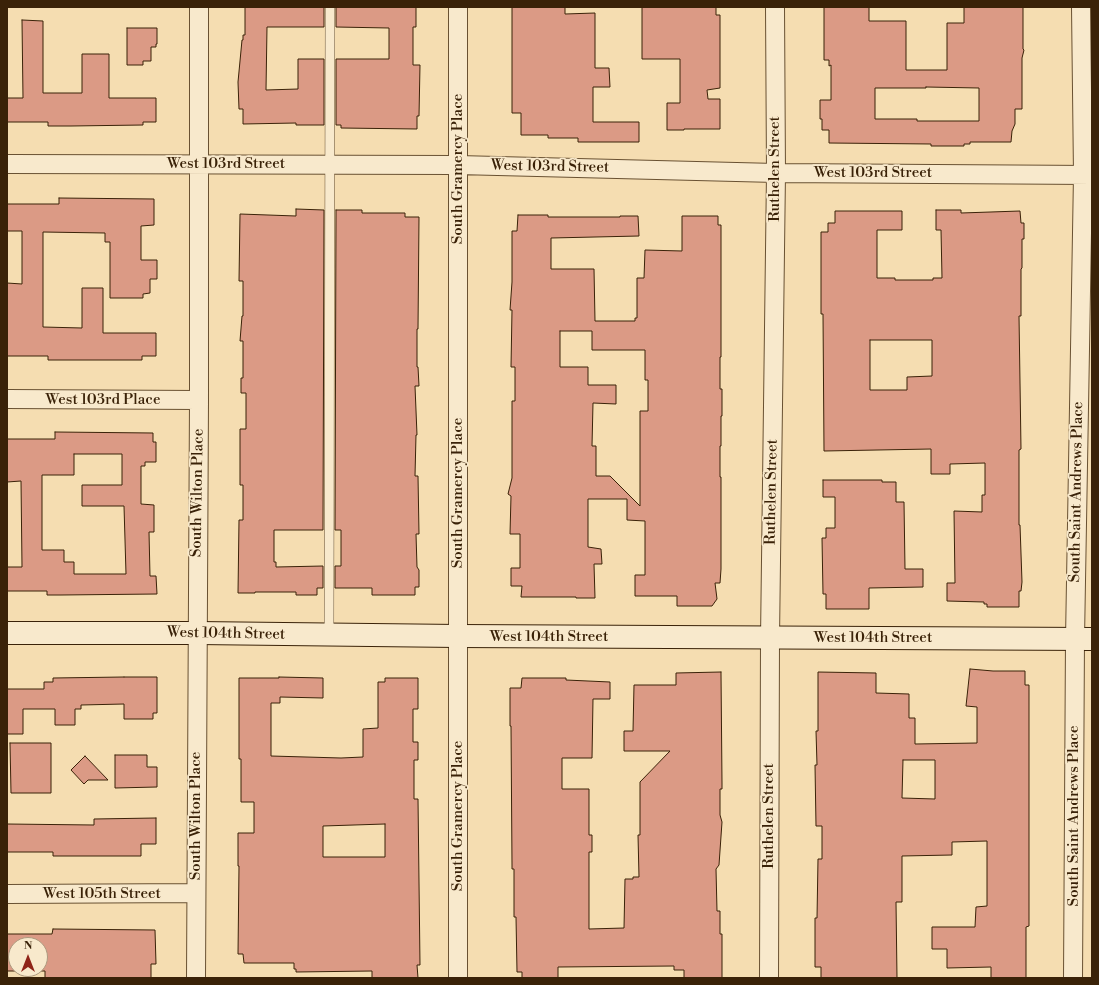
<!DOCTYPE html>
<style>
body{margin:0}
#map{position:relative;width:1099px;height:985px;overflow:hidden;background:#f5ddb1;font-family:"Libre Bodoni",serif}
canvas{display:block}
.frame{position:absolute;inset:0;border:8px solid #3a2208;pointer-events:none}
.north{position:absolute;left:8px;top:937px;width:40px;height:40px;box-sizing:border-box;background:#f8e9cc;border:1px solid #ac997e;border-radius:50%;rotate:0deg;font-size:11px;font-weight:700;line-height:16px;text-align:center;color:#3a2208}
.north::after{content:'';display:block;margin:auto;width:14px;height:18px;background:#8f2418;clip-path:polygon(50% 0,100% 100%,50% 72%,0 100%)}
</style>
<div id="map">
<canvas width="1099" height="985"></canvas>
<div class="frame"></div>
<div class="north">N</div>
</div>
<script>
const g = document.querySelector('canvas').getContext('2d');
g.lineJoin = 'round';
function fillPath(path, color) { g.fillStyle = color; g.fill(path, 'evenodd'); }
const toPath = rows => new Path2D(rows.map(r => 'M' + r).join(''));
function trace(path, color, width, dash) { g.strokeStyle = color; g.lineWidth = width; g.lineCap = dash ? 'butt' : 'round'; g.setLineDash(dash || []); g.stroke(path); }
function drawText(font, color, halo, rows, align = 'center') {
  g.font = font + ' "Libre Bodoni",serif'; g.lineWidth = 3.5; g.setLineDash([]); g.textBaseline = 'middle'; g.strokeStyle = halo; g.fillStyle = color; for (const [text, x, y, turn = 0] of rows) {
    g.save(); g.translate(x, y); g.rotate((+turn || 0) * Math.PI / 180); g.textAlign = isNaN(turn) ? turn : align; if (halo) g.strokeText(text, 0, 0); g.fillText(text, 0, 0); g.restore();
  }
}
const building = toPath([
 [245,7,324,7,324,27,267,27,266,90,298,89,298,59,324,59,324,125,296,125,296,123,243,124,243,109,239,109,238,82,242,40,243,40,243,35,245,35,245,7],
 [336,7,416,7,416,27,413,27,413,65,420,65,419,116,417,116,417,129,341,128,341,125,336,125,336,59,389,59,389,28,336,27,336,7],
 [512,7,565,7,565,14,595,13,595,68,609,68,610,87,593,87,593,122,639,122,639,142,578,142,578,138,548,138,548,135,521,135,521,113,512,113,512,7],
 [642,7,716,7,716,15,720,15,720,88,707,90,708,99,720,99,720,129,684,129,684,130,667,130,667,103,680,103,680,59,642,59,642,7],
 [824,7,869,7,869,21,906,21,906,70,947,70,947,23,964,23,964,7,1023,7,1023,49,1024,50,1022,58,1022,109,1015,109,1015,124,1012,131,1011,142,970,142,970,144,964,144,964,146,931,146,931,144,829,143,829,130,822,130,822,119,820,119,820,100,831,100,831,65,829,66,829,60,824,60,824,7],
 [926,87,979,88,979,121,917,121,917,119,875,119,875,88,926,88,926,87],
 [22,20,43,21,43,93,82,93,82,54,109,54,109,98,156,98,156,122,143,122,143,125,71,126,48,126,48,122,7,122,7,98,23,98,22,20],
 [127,28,157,28,157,44,156,44,156,47,151,47,151,61,143,61,143,65,127,65,127,28],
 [59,198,154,199,154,225,141,226,141,260,157,260,157,279,150,279,150,293,143,294,143,298,110,298,110,242,105,242,105,233,43,232,43,327,82,328,82,288,103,288,103,333,156,333,156,356,142,356,142,360,48,360,48,356,7,356,7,283,22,284,22,231,7,231,7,204,59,204,59,198],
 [296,209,324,210,323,530,274,530,274,562,276,562,276,567,323,566,323,588,317,588,317,595,296,595,296,592,255,592,255,593,238,593,239,520,243,520,243,485,240,485,240,429,246,429,246,393,241,393,241,378,243,378,243,341,240,341,242,316,243,316,243,281,239,281,240,214,296,216,296,209],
 [336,210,362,210,362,213,405,213,405,217,419,217,418,329,417,329,417,367,418,367,419,386,415,386,417,435,416,435,415,476,418,476,419,534,416,534,417,567,419,570,419,587,415,587,415,595,372,595,372,588,335,588,335,566,341,566,341,530,335,530,336,210],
 [936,210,961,210,961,213,1020,211,1021,223,1024,223,1024,239,1022,239,1022,268,1021,269,1021,316,1019,316,1021,449,1019,450,1019,525,1020,525,1022,582,1021,591,1019,591,1019,607,987,607,987,604,984,604,984,602,947,601,947,583,955,583,954,511,982,512,982,495,985,495,985,463,950,464,950,474,931,474,931,449,824,451,823,314,821,314,821,232,828,232,828,223,835,223,835,211,902,211,902,230,877,230,877,278,895,278,895,280,933,280,933,278,942,278,941,230,936,230,936,210],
 [870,340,932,340,932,376,907,377,907,390,870,390,870,340],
 [518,215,548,215,548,217,620,217,620,216,638,216,639,236,551,238,551,269,594,269,595,321,635,321,635,318,637,318,637,278,644,278,645,250,682,251,682,216,718,216,718,225,721,225,721,357,720,357,720,389,722,389,722,416,721,416,721,446,720,446,720,477,721,477,721,569,720,583,715,583,717,599,712,606,677,606,677,596,635,596,635,575,645,575,645,521,627,520,627,499,588,499,588,547,601,549,602,564,594,564,595,598,576,598,576,597,521,597,522,586,511,586,511,568,520,568,520,534,510,534,511,496,508,494,512,478,512,401,515,401,515,367,511,367,512,310,510,310,512,282,512,231,517,231,518,215],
 [560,331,592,331,592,350,645,350,645,380,648,380,648,411,640,411,640,506,610,476,596,476,596,446,592,446,593,403,616,404,616,385,588,385,588,367,560,367,560,331],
 [55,432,153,433,153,442,156,442,156,462,145,462,145,466,141,466,141,504,154,505,154,532,149,532,150,576,156,576,157,594,61,595,47,595,47,591,7,591,7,567,22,567,21,481,7,482,7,439,55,439,55,432],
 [74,454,122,454,122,485,82,485,82,506,124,506,126,574,74,574,74,562,64,562,64,550,42,550,42,475,74,475,74,454],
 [823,480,882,480,882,482,896,482,896,502,904,502,905,569,923,569,923,587,869,588,869,609,826,609,826,594,823,594,822,538,826,538,826,528,835,528,835,497,823,497,823,480],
 [970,669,993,671,1025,671,1025,685,1029,685,1029,926,1026,927,1026,978,991,978,991,967,947,968,947,949,932,949,932,927,975,927,976,907,987,906,987,841,952,842,952,855,902,856,902,902,896,902,897,978,821,978,821,967,815,967,815,918,817,918,818,859,822,859,822,826,816,826,815,765,817,765,816,731,818,731,818,672,876,673,876,693,909,694,909,718,915,718,915,744,977,743,977,707,966,706,970,669],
 [903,760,935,760,935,799,902,798,903,760],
 [721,672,722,783,722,789,720,789,720,815,722,822,719,865,716,869,717,911,720,911,720,934,722,934,722,978,684,978,684,970,674,970,674,966,558,967,558,978,522,978,522,972,517,972,516,917,514,917,514,869,512,869,512,865,511,726,510,726,510,688,521,688,522,678,566,678,566,680,610,682,610,699,593,699,592,758,562,758,562,789,589,789,589,835,592,835,592,852,589,852,589,929,624,928,625,879,633,879,633,877,639,877,638,835,640,835,640,782,670,751,624,751,624,731,633,731,634,685,676,685,676,673,721,672],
 [124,677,157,677,157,713,153,713,153,719,124,719,124,704,81,705,81,709,75,709,75,725,55,725,55,709,23,709,23,734,7,734,7,689,44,689,44,682,53,682,53,678,124,677],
 [279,677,323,678,323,698,280,697,280,703,271,703,271,756,341,758,363,757,363,729,378,728,378,682,385,682,385,678,418,678,418,709,413,709,413,742,418,742,418,760,414,760,414,799,418,799,420,965,417,965,418,978,372,978,372,971,296,972,296,969,294,969,294,963,244,963,243,954,238,954,239,866,238,866,238,833,254,833,254,802,241,802,241,759,239,759,239,678,279,678,279,677],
 [385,824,385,857,323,857,323,826,385,824],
 [10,743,51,743,51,793,11,793,10,743],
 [115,755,147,755,147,767,157,767,157,787,115,788,115,755],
 [85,756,108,780,88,780,84,784,71,770,85,756],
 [156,818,156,844,141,844,141,856,53,856,53,852,7,852,7,824,94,825,94,819,156,818],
 [53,929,155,930,156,964,151,964,151,978,45,978,45,971,7,971,7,934,52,934,53,929],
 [16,945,40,945,40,969,16,969,16,945]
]);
const lane = toPath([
 [329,635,330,7]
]);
const street = toPath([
 [7,164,458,165,776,173,1092,175],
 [7,399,199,400],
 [7,894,196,893],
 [196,978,199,400,199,7],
 [458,978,458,7],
 [769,978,770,638,776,173,775,7],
 [1073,978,1075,639,1083,175,1081,7]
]);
const secondary = toPath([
 [7,633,197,633,458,636,1092,639]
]);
const streetNames = [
 ["West 103rd Street",226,164],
 ["West 103rd Street",550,167,1],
 ["South Gramercy Place",458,169,-90],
 ["Ruthelen Street",775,169,-90],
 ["West 103rd Street",873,173],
 ["West 103rd Place",103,400],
 ["Ruthelen Street",772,492,-89],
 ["South Saint Andrews Place",1077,492,-89],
 ["South Wilton Place",198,493,-89],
 ["South Gramercy Place",458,493,-90],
 ["West 104th Street",226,634,1],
 ["West 104th Street",549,637],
 ["West 104th Street",873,638],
 ["South Wilton Place",196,816,-90],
 ["South Gramercy Place",458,816,-90],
 ["Ruthelen Street",769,816,-90],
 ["South Saint Andrews Place",1074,816,-90],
 ["West 105th Street",102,894]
];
fillPath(building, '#db9a85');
trace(building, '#3a2208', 1);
trace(lane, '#695132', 10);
trace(street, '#695132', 20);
trace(secondary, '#3a2208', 24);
trace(lane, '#f8e9cc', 9);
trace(street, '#f8e9cc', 18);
trace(secondary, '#f8e9cc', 22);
drawText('15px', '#3a2208', '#f8e9cc', streetNames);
</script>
